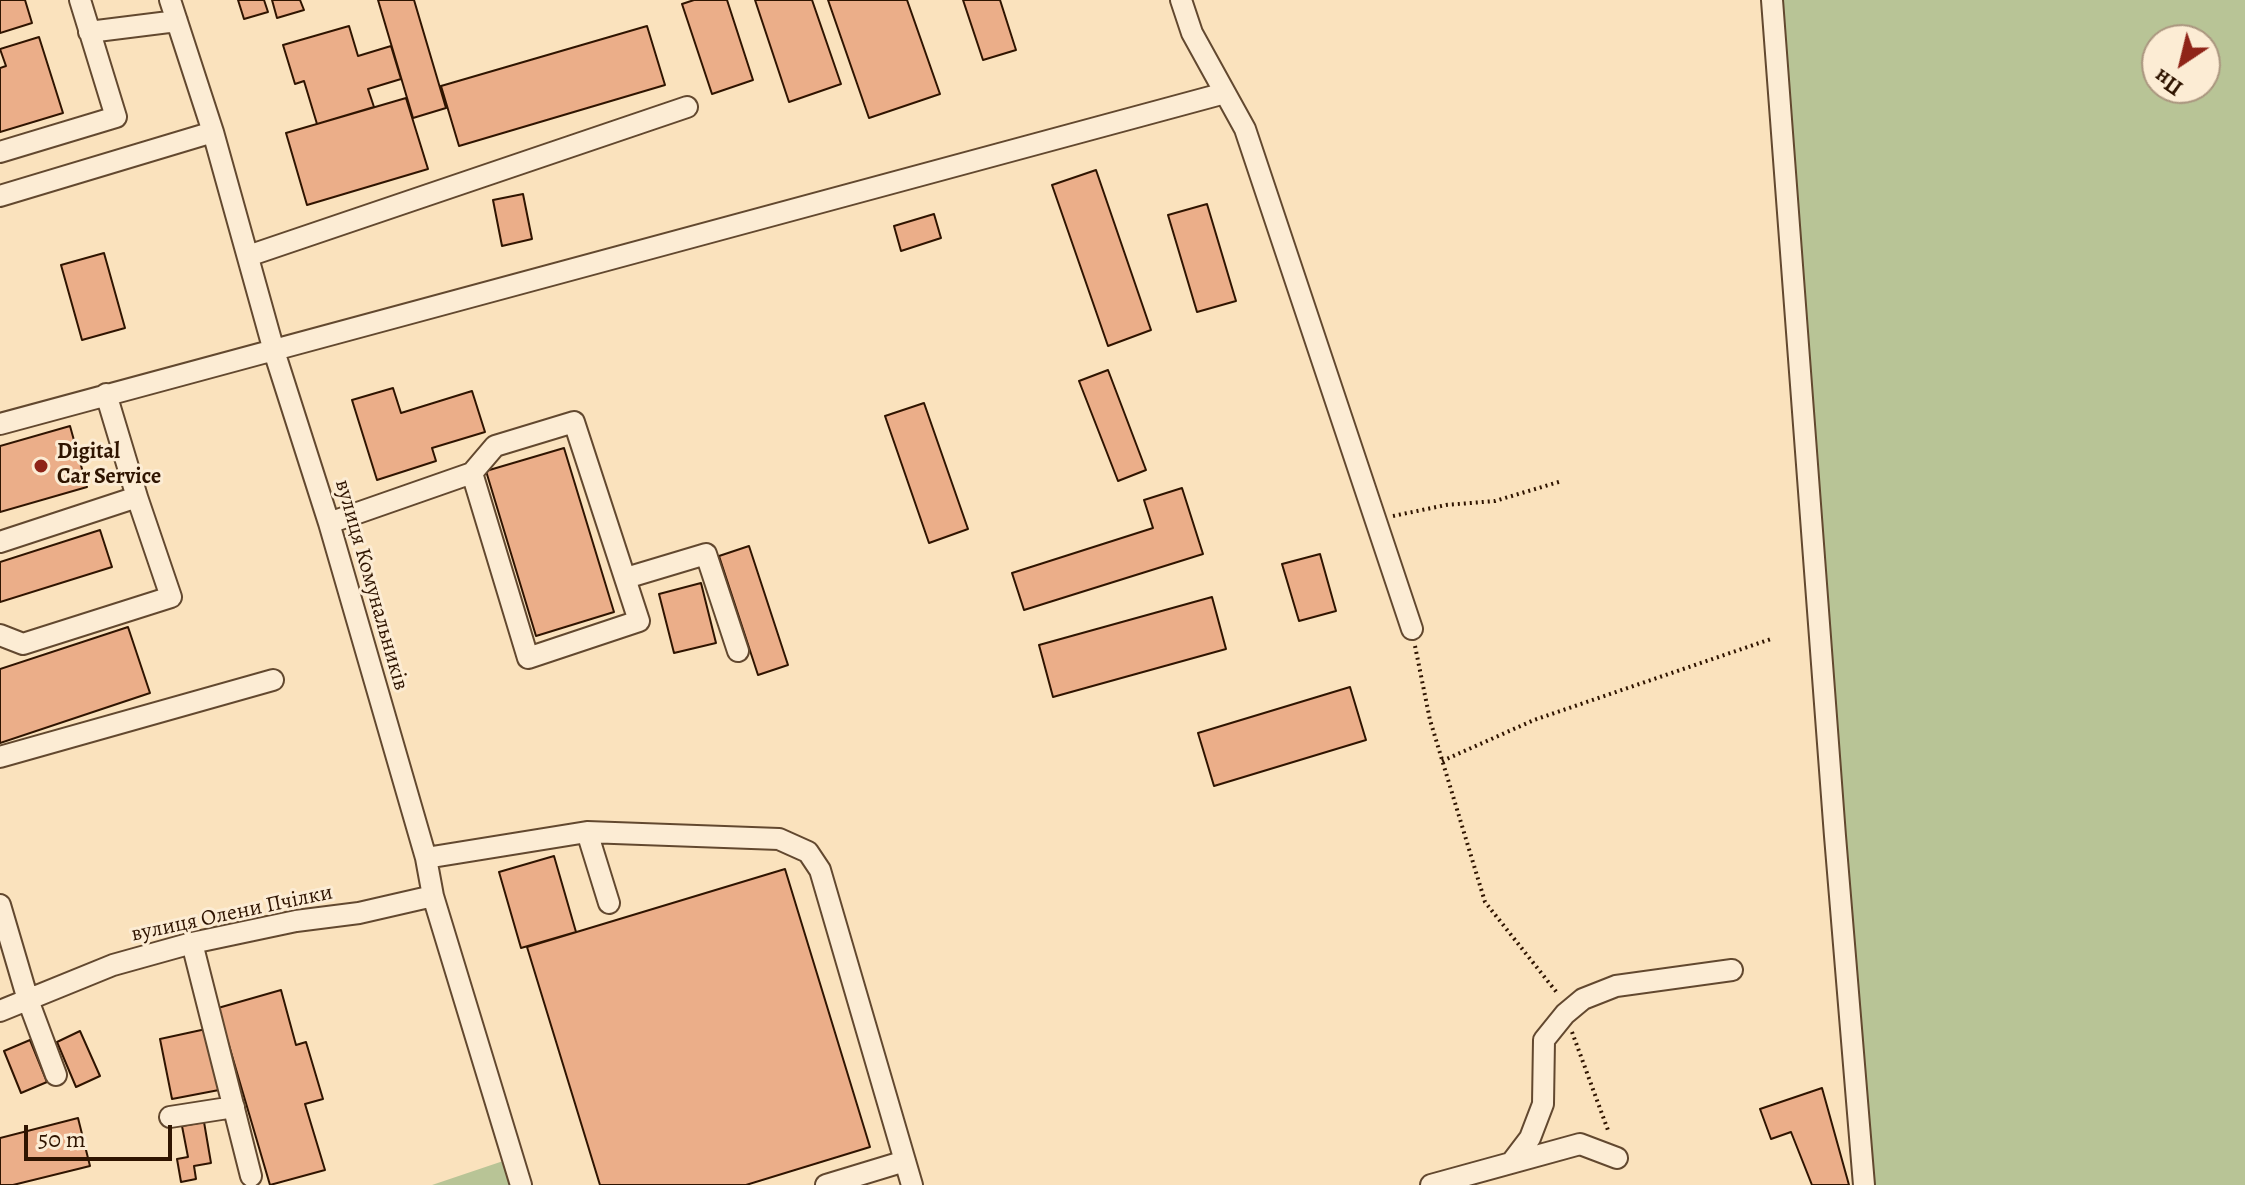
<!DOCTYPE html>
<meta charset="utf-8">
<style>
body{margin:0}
#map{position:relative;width:2245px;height:1185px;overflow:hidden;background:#fae2bd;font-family:Alegreya,serif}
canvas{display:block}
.north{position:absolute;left:2141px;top:24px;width:80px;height:80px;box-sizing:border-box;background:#fcecd4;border:2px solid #aa967f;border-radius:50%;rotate:215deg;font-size:22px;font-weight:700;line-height:32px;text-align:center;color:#2f1400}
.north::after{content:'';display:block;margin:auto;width:28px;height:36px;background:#8f2418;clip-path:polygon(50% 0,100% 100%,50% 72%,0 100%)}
.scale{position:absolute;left:24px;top:1125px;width:148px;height:36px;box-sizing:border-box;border:4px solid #2f1400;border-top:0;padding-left:10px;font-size:24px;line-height:28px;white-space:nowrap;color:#2f1400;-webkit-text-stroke:6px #fcecd4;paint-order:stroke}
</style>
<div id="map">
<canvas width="2245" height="1185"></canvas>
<div class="north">Пн</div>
<div class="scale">50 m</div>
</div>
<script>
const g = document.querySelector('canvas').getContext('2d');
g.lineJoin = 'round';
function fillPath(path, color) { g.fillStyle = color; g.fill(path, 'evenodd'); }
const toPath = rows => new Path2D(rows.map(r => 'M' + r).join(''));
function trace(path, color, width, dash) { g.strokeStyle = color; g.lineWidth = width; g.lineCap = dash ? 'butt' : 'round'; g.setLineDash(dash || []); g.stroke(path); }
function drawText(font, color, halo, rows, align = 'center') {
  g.font = font + ' Alegreya,serif'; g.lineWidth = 6; g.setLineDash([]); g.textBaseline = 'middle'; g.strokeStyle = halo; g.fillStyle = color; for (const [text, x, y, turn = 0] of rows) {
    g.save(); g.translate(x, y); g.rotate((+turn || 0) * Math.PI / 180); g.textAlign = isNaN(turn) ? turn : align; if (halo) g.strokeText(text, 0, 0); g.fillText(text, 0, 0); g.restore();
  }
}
const green = toPath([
 [1765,0,2245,0,2245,1185,1855,1185,1839,1022,1834,928,1824,842,1806,552],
 [2157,40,2205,40,2205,88,2157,88],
 [518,1156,526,1185,432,1185]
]);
const building = toPath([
 [0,0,25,0,32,23,0,33,0,0],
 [238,0,264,0,268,12,244,19,238,0],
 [272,0,300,0,304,10,277,18,272,0],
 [378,0,414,0,446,108,413,118,378,0],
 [694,0,727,0,753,80,712,94,682,4,694,0],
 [755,0,812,0,841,84,789,102,755,0],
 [828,0,907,0,940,94,869,118,828,0],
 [963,0,1000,0,1016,50,983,60,963,0],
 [349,26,358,56,391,46,401,79,368,89,374,107,317,124,304,81,295,84,283,45,349,26],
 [647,26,665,85,459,146,441,86,647,26],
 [39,37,63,113,0,132,0,68,6,66,0,49,39,37],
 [406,98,428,169,307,205,286,133,406,98],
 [1096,170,1151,330,1108,346,1052,185,1096,170],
 [523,194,532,239,502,246,493,200,523,194],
 [1207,204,1236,301,1197,312,1168,215,1207,204],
 [934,214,941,238,901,251,894,226,934,214],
 [104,253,125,328,82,340,61,265,104,253],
 [1108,370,1146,470,1118,481,1079,381,1108,370],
 [393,388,401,413,472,391,485,432,432,448,436,461,377,480,352,400,393,388],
 [924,403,968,529,929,543,885,416,924,403],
 [70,426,87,487,0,512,0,446,70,426],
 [564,448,614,612,536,636,486,471,564,448],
 [1182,488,1203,554,1024,610,1012,573,1153,528,1144,500,1182,488],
 [100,530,112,567,0,602,0,562,100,530],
 [749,546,788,665,758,675,719,556,749,546],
 [1320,554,1336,611,1299,621,1282,564,1320,554],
 [701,583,716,643,674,653,659,594,701,583],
 [1212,597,1226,649,1053,697,1039,645,1212,597],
 [128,627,150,693,0,743,0,669,128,627],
 [1350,687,1366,740,1214,786,1198,733,1350,687],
 [554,856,576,932,521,948,499,872,554,856],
 [785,869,870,1147,746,1185,600,1185,527,947,785,869],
 [281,990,296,1045,306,1042,323,1099,305,1104,325,1170,270,1185,218,1008,281,990],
 [206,1029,219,1090,172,1099,160,1039,206,1029],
 [80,1031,100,1076,76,1087,57,1042,80,1031],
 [30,1040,47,1082,21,1093,4,1051,30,1040],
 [1822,1088,1849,1185,1812,1185,1791,1132,1771,1139,1760,1109,1822,1088],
 [78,1118,90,1166,13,1185,0,1185,0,1138,78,1118],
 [204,1122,211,1163,194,1166,196,1179,181,1182,177,1159,188,1157,182,1126,204,1122]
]);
const path = toPath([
 [1393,516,1446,505,1495,501,1562,481],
 [1415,646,1430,720,1485,902,1558,994],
 [1442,761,1534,720,1771,639],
 [1572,1032,1609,1133]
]);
const minor = toPath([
 [170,0,213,132,274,351,329,523,426,858,433,896,521,1185],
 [1181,0,1192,33,1245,129,1412,629],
 [1772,0,1835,836,1864,1185],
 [89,32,177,21],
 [0,152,116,117,80,0],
 [0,196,213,132],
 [248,256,687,107],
 [106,394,137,497],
 [0,424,1225,93],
 [329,523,472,473,528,658,639,621,574,422,495,446,472,473],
 [0,542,137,497,171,597,23,644,0,635],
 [626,578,706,554,738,651],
 [0,757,273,680],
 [587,832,779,839,808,852,820,870,912,1185],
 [426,858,587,832,609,903],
 [0,905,28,1000,56,1075],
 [192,943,251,1176],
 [0,1011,113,965,192,943,296,921,359,913,433,896],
 [170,1117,234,1107],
 [1511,1163,1530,1138,1543,1104,1544,1040,1565,1014,1583,999,1616,986,1732,970],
 [826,1185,905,1161],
 [1431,1185,1580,1144,1617,1158]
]);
const markers = [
 [41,466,8,"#8f2418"]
];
const poiNames = [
 ["Digital",57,453],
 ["Car Service",57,478]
];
const streetNames = [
 ["вулиця Комунальників",371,585,74],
 ["вулиця Олени Пчілки",232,914,-12]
];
fillPath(green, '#b8c496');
fillPath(building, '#ebae89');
trace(building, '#2f1400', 2);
trace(minor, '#62482f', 24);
trace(path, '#2f1400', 4, [2, 4]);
trace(minor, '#fcecd4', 20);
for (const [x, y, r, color] of markers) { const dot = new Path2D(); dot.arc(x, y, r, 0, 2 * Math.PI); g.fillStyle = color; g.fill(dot); trace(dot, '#fcecd4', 3); }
drawText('bold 22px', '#2f1400', '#fcecd4', poiNames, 'left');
drawText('22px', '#2f1400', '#fcecd4', streetNames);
</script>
